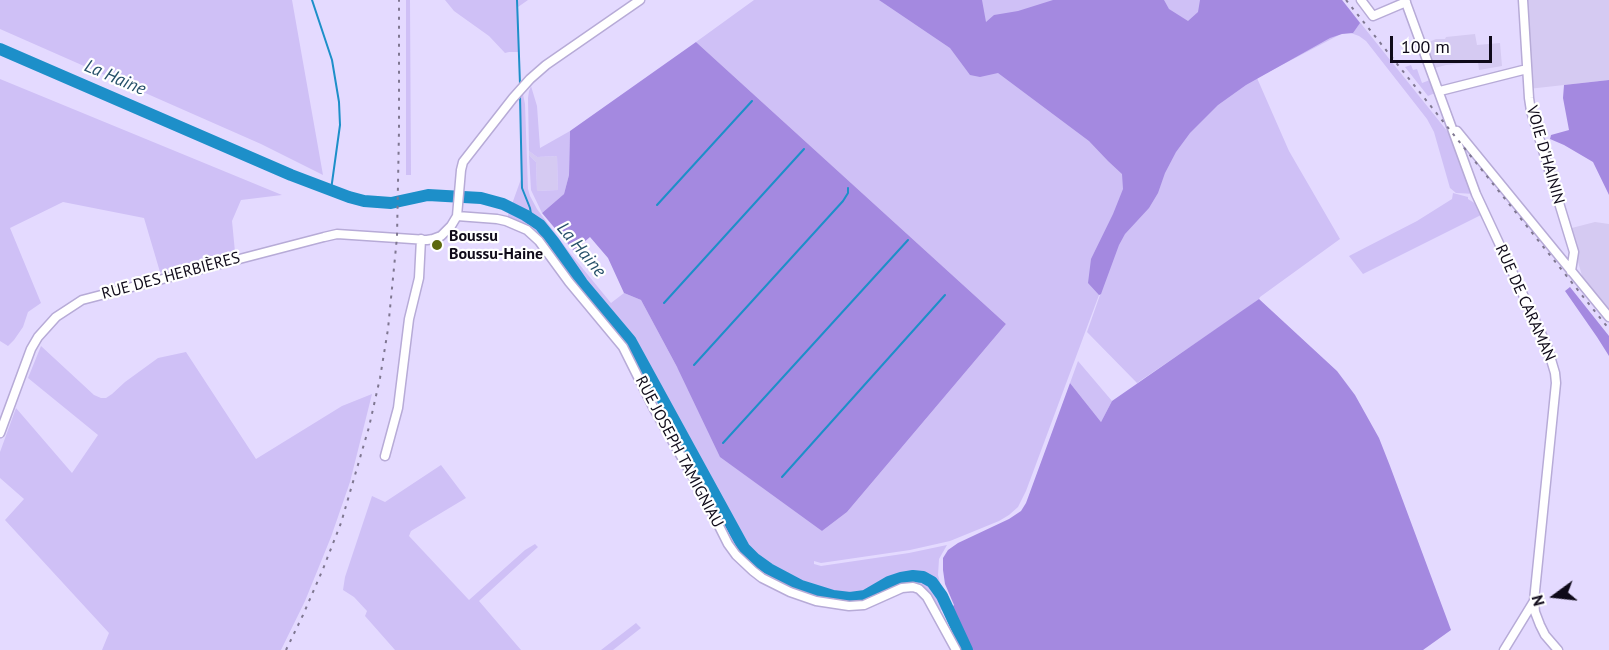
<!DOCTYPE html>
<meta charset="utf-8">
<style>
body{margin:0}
#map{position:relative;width:1609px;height:650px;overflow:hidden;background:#e4daff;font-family:"PT Sans",sans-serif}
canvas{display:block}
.north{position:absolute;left:1525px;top:566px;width:60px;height:60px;-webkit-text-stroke:4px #fff;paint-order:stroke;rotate:255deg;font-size:16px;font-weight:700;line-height:24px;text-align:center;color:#0f0a19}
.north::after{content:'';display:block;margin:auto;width:21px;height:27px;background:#0f0a19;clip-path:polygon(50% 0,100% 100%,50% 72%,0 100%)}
.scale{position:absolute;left:1390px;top:36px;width:102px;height:27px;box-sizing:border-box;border:3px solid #0f0a19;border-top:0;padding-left:8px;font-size:18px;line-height:21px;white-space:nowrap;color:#0f0a19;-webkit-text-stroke:4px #fff;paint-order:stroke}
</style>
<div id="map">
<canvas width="1609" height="650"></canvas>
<div class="north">N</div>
<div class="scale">100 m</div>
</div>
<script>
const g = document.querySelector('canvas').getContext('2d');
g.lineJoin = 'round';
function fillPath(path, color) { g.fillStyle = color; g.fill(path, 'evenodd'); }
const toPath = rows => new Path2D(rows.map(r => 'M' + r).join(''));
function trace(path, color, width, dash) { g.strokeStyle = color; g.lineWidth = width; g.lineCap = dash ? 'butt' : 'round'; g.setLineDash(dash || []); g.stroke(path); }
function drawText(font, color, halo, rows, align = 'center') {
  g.font = font + ' "PT Sans",sans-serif'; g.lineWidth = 4.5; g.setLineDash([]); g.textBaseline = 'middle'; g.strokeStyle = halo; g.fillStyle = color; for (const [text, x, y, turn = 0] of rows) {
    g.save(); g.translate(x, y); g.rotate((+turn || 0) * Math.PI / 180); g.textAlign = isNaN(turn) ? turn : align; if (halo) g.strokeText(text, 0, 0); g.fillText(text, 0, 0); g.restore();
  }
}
const built = toPath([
 [1523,0,1609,0,1609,80,1528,89],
 [1475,34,1477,45,1500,43,1502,66,1479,70,1478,62,1446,65,1431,69,1422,45,1436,39,1445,39,1446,37],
 [529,151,537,157,557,156,558,190,537,191,536,162,529,155],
 [1595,222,1609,224,1609,314,1584,282,1568,229]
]);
const green = toPath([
 [0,0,292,0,323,175,261,144,0,29],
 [406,0,410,0,411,175,406,175],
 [445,0,528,0,518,7,519,52,509,52,505,53,489,36,454,11],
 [754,0,1342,0,1460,147,1476,194,1456,193,1450,188,1434,132,1427,119,1366,41,1359,36,1348,32,1341,34,1257,78,1289,151,1340,239,1260,297,1259,299,1240,313,1137,383,1087,332,1100,295,1099,295,1026,491,1018,507,1009,515,999,521,950,541,910,550,821,563,814,561,814,564,821,566,909,553,947,545,939,559,938,575,942,590,950,605,940,611,938,610,918,586,862,603,819,599,768,579,736,551,662,419,630,353,544,244,507,218,521,179,520,95,523,94,525,104,528,189,530,196,537,209,570,253,611,303,624,293,641,300,677,367,822,531,847,512,1006,324,696,42],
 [1411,65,1413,70,1417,69,1422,83,1430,80,1435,93,1428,96,1405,67],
 [0,79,282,195,241,200,232,221,235,252,160,272,144,218,63,202,10,228,41,303,28,312,23,327,14,340,8,346,0,341],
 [531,86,537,106,540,148,570,131,569,175,564,194,542,213,531,190,529,155,536,162,537,191,558,190,557,156,537,157,529,151,528,98,529,91],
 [1453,193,1468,197,1468,199,1476,204,1481,215,1363,274,1349,256,1417,221,1452,199],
 [41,346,94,395,101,398,106,398,112,394,125,382,158,358,186,352,256,459,342,406,372,394,350,482,331,537,305,601,281,650,102,650,109,633,5,520,24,499,0,478,0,452,16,408,72,473,98,435,28,378],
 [1078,361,1112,401,1101,422,1070,383],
 [441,465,466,498,411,531,409,536,469,600,525,550,535,544,538,547,479,601,521,650,395,650,365,616,367,611,354,597,343,590,345,577,372,496,385,502],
 [636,623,641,628,613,650,601,650]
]);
const forest = toPath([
 [879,0,982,0,986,22,994,15,1018,11,1053,0,1164,0,1169,9,1188,21,1198,12,1200,0,1342,0,1360,23,1353,33,1342,34,1330,38,1246,85,1218,105,1190,133,1176,152,1165,173,1158,193,1149,208,1125,234,1119,245,1101,294,1099,295,1088,283,1091,259,1113,214,1123,189,1122,174,1108,161,1089,141,998,73,980,77,970,75,950,48],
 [696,42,1006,324,847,512,822,531,720,457,677,367,641,300,624,293,608,258,590,237,574,251,542,213,564,194,569,175,570,131],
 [1609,80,1609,195,1593,162,1564,145,1550,139,1551,135,1569,130,1563,98,1564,85],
 [1570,287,1609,336,1609,356,1597,337,1565,291],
 [1259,299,1337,371,1355,395,1379,438,1390,466,1451,630,1423,650,970,650,951,608,954,605,945,584,943,570,943,558,948,550,958,543,1009,519,1021,511,1026,503,1070,383,1101,422,1112,401]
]);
const stream = toPath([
 [312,0,332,60,339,102,340,125,331,190],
 [517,0,520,84],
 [520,96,522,188,530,208,532,220],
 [657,205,752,101],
 [664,303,804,149],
 [694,365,843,201,848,193,848,188],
 [723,443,908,240],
 [782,477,945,295]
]);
const river = toPath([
 [0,49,291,175,349,197,364,201,391,203,428,195,481,198,503,204,525,215,540,225,553,241,582,283,630,340,744,548,755,559,769,569,801,586,833,596,850,598,865,596,889,582,901,578,913,576,923,577,932,582,942,596,967,650]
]);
const minor = toPath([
 [1361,0,1373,16,1406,2],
 [1405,0,1476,194,1547,346,1555,373,1556,383,1534,601,1535,612,1540,625,1545,635,1558,650],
 [1523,0,1529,98,1531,111,1574,252,1571,271],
 [1440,91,1527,69],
 [1457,131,1609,317],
 [457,216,497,219,506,221,527,230,539,241,569,282,623,347,654,409,704,496,728,544,736,555,753,571,762,578,790,592,816,601,849,606,864,605,902,588,913,587,919,589,927,597,956,650],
 [0,433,31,349,38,337,56,317,82,300,324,237,337,234,427,240,433,239,441,236,451,226,457,216,461,170,463,162,513,98,530,79,546,65,640,0],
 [385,456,398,408,409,319,419,278,421,239],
 [1504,650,1534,601]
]);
const rail = toPath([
 [1346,0,1609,329],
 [286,650,303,615,323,569,341,523,369,427,380,378,388,329,397,237,399,130,399,0]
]);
const markers = [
 [437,245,6,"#5c680d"]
];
const streetNames = [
 ["VOIE D'HAININ",1545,155,74],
 ["RUE DES HERBIÈRES",171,276,-15],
 ["RUE DE CARAMAN",1525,303,66],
 ["RUE JOSEPH TAMIGNIAU",679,452,62]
];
const poiNames = [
 ["Boussu",449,236],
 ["Boussu-Haine",449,254]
];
const waterNames = [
 ["La Haine",115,78,23],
 ["La Haine",581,250,50]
];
fillPath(built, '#d5caf2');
fillPath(green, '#cfc0f6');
fillPath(forest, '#a489e0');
trace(stream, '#1d8fc9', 2);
trace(river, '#1d8fc9', 12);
trace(minor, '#b7abd7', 11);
trace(minor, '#fff', 8);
trace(rail, '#7f7791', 2, [3, 6]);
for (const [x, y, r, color] of markers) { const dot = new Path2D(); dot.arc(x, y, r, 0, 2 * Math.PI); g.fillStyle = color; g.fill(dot); trace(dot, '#fff', 2); }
drawText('16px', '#0f0a19', '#fff', streetNames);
drawText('bold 16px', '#0f0a19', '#fff', poiNames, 'left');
drawText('italic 18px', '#27516a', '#fff', waterNames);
</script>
